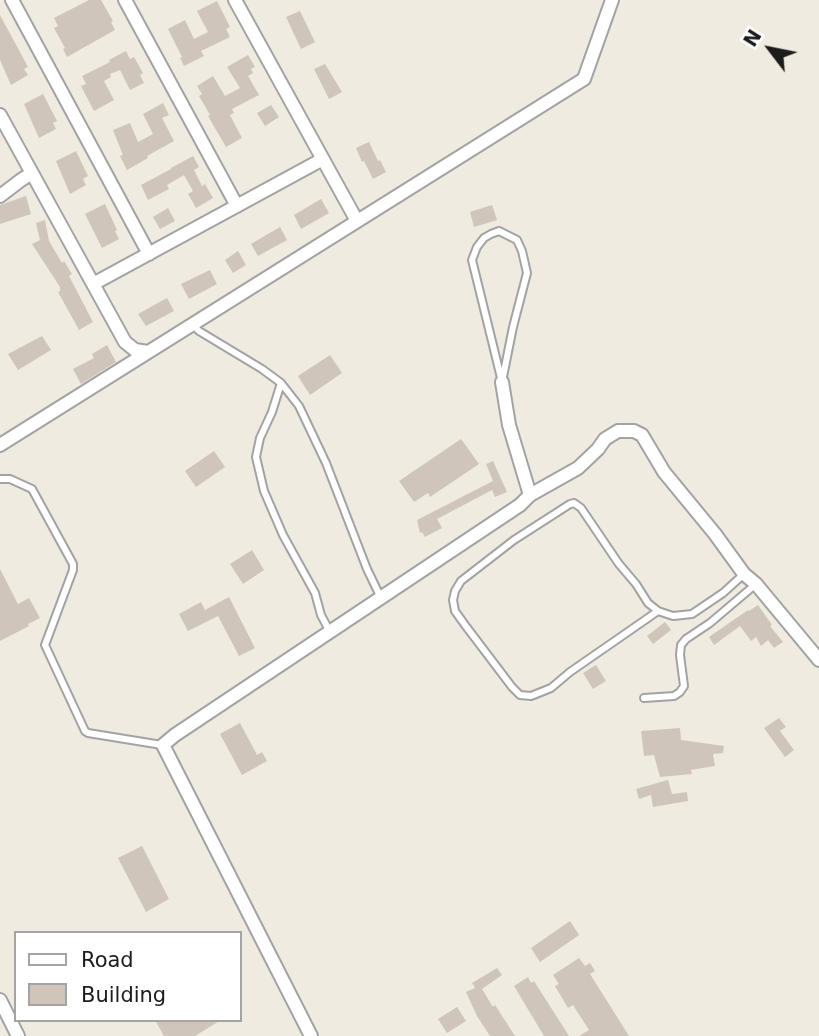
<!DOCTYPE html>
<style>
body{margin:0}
#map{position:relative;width:819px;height:1036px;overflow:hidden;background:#efebe1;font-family:"DejaVu Sans",sans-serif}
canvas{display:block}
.legend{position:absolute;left:14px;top:931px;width:228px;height:91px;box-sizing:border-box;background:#fff;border:2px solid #a4a4a4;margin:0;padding:9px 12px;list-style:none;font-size:21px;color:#1c1c1c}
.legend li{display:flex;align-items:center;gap:14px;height:35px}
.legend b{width:35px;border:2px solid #a4a4a4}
.north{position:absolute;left:735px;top:14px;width:70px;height:70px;-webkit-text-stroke:5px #fff;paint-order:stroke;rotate:302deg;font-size:19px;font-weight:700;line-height:28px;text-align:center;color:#1c1c1c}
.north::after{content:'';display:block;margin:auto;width:24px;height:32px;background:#1c1c1c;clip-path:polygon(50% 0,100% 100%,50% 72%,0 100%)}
</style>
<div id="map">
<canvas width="819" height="1036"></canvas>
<ul class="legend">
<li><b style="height:9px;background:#fff"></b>Road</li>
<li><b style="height:19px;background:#cfc5ba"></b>Building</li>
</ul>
<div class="north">N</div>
</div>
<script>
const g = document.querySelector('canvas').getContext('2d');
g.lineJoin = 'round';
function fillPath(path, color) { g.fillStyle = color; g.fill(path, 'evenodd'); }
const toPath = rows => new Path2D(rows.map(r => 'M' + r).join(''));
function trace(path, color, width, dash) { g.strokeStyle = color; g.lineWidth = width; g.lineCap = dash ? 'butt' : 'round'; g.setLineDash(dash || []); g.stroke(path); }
const building = toPath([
 [89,0,101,0,113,21,111,22,115,30,67,57,63,49,65,48,54,28,58,26,54,18],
 [217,1,230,27,226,29,230,37,201,51,204,56,184,66,180,58,182,57,168,29,185,20,194,39,208,32,197,11],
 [300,11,315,42,301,49,286,17],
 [0,15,28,67,24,69,28,75,11,85,0,60],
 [126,51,130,59,134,57,143,73,140,75,144,83,130,90,120,70,110,74,111,77,104,81,114,100,94,111,81,86,86,84,82,76,110,62,109,60],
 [248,55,255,67,251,69,253,73,248,76,259,95,232,109,234,113,230,115,242,138,226,147,208,116,210,115,199,96,202,94,197,86,213,76,225,96,240,88,227,67],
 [325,64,342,92,329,99,314,69],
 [43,94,57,121,53,123,56,129,39,138,24,104],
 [163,103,169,115,162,118,174,141,147,156,148,158,127,170,120,156,123,155,113,130,130,123,138,142,153,134,143,114],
 [271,105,279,117,265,126,257,113],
 [369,142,378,161,380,160,386,172,373,179,364,161,362,162,356,148],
 [76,151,88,176,83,179,86,185,70,194,56,161],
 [193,156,199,167,194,170,202,186,205,184,213,198,196,208,188,194,193,191,184,175,167,185,169,189,148,200,141,185,171,169,171,168],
 [26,196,31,214,0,224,0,205],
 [321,199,329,213,301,229,294,215],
 [105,204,117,230,115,231,119,239,102,248,85,214],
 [492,205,497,220,474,227,470,212],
 [168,208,175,221,160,229,153,217],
 [45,220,49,241,62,263,64,261,72,274,69,276,93,322,79,330,58,292,60,291,60,287,32,244,40,240,36,223],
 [280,227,287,240,258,256,251,244],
 [238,251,246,265,233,273,225,260],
 [210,270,217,284,189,299,181,284],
 [167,298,174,311,146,326,138,314],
 [42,336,51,350,18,370,8,354],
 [107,345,116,362,81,384,73,369,94,358,92,354],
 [330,355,342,373,310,395,298,376],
 [461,439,479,464,430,497,428,493,414,502,399,481],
 [214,451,225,467,196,487,185,471],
 [493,461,507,492,495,497,492,490,437,519,442,528,425,537,422,532,420,533,417,520,493,481,486,464],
 [252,550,264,570,243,584,230,564],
 [0,569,18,604,29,598,40,618,28,624,29,626,0,641],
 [229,597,255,648,239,656,218,616,188,631,179,614,201,602,205,610],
 [758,605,772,625,770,626,783,642,774,648,768,640,761,646,756,637,751,641,740,626,714,645,709,637,748,610,749,611],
 [665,622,671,630,653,644,647,636],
 [596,665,606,681,593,689,583,673],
 [779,718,786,727,780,731,794,750,785,757,764,728],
 [240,723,257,755,262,752,267,761,242,775,220,734],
 [680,728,681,740,724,746,723,753,713,754,715,766,691,770,692,774,660,777,654,755,644,756,641,731],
 [668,780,672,794,687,792,688,801,653,807,651,795,639,799,636,789],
 [142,846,169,899,146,912,118,858],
 [570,921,579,935,540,962,531,948],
 [579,958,585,966,590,963,595,971,590,974,629,1036,579,1036,589,1030,573,1005,568,1008,555,986,559,984,553,975],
 [497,968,502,975,482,989,493,1007,495,1005,515,1036,490,1036,477,1016,466,992,475,988,472,983],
 [528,977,531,983,534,981,569,1036,544,1036,514,986],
 [457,1007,466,1021,447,1033,438,1019],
 [155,1020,221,1020,195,1036,164,1036]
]);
const lane = toPath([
 [499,231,517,240,522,251,527,273,513,327,502,382,472,260,477,247,484,238,491,234,499,231],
 [192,324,199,331,262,369,281,383,299,406,326,463,367,569,381,598],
 [281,383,272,412,260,438,256,457,264,491,283,535,315,593,321,615,330,632],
 [0,479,10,479,32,489,73,564,73,570,45,645,85,731,88,733,162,745],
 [658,611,570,672,551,688,531,696,520,695,512,687,465,625,455,611,453,600,455,591,461,581,514,540,570,504,574,503,581,508,619,564,636,584,648,603,658,611,673,616,692,614,723,593,744,574],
 [644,698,674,696,680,692,684,686,680,655,681,645,686,639,710,623,756,584]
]);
const street = toPath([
 [12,0,149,254],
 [125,0,237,206],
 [235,0,357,221],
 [0,115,125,342,135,350,148,352],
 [0,196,21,180,32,173],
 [93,284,323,159],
 [502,382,509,425,530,495],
 [0,445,584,79,612,0],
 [0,1000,18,1036],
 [311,1036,163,745,175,735,520,505,530,495,578,468,598,449,605,439,618,431,634,431,642,435,664,472,715,534,744,574,756,584,819,660]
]);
fillPath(building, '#cfc5ba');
trace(lane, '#a3a3a3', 10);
trace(street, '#a3a3a3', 16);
trace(lane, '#fff', 6);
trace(street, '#fff', 12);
</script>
